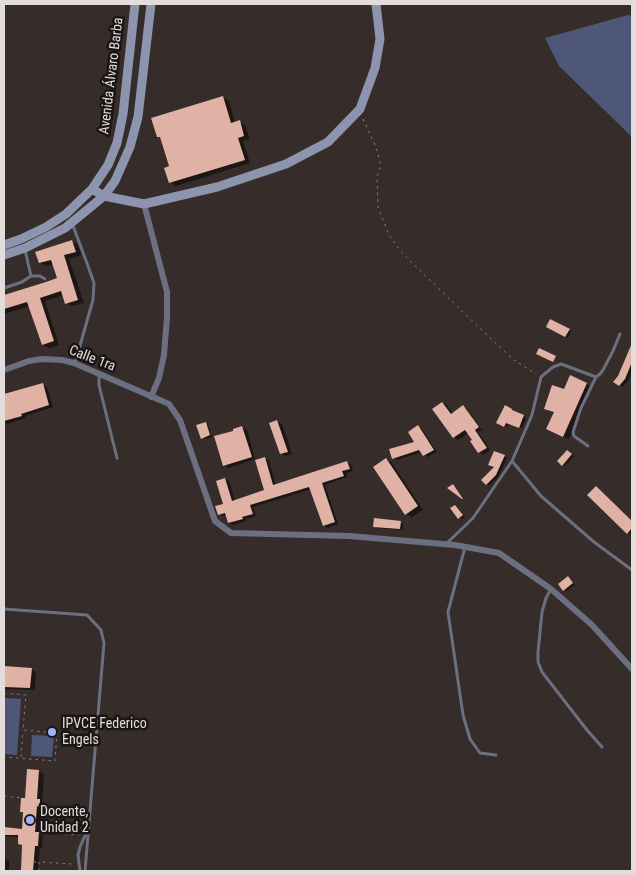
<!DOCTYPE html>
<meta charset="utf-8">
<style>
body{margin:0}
#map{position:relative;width:636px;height:875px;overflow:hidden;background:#362c29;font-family:"Roboto Condensed",sans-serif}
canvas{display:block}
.frame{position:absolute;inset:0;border:5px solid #e2dcda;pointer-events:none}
</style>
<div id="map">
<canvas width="636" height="875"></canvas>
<div class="frame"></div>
</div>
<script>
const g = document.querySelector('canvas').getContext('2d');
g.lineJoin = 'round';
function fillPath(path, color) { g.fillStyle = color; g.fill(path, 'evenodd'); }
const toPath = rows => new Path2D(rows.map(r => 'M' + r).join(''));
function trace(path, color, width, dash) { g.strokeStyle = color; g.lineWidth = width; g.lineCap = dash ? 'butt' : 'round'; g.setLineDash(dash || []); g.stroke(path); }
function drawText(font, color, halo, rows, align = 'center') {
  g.font = font + ' "Roboto Condensed",sans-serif'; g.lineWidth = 5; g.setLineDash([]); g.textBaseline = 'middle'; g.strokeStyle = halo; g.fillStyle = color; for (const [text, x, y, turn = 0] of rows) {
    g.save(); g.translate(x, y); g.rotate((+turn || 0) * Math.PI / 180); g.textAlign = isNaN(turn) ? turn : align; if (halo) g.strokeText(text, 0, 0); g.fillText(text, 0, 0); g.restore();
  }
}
const water = toPath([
 [628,15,632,16,632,137,559,66,545,38],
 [4,698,21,699,17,755,4,754],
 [32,735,54,736,52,757,31,756]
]);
const shadow = toPath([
 [222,97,229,101,235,123,239,121,245,125,250,139,243,141,250,163,176,186,170,182,170,167,161,138,158,136],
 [72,241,78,245,81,255,69,259,84,303,72,306,66,303,64,295,45,301,59,345,49,348,43,345,30,306,4,314,4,296,58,279,54,264,46,266,40,263],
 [551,320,571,331,568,338,547,327],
 [632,346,632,372,628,381,623,387,620,385,619,377],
 [586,384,592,387,569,439,553,432,555,412,565,391],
 [42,385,47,387,53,407,25,416,26,418,7,424,4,422,4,396],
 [443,403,447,405,453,414,463,407,467,409,482,430,478,432,490,450,483,455,479,452,474,440,468,433,458,440,454,437],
 [523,416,526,418,522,428,509,423,507,427,498,423],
 [277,422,282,424,292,454,285,456,281,453],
 [205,423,208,425,212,437,205,439,202,438],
 [242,427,247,430,255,459,228,468,224,465,235,431],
 [418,427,422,429,437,452,428,457,424,455,422,452,397,460,393,458,416,442],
 [570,453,574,456,565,466,563,465],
 [504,456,507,458,499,476,489,486,486,484,496,467],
 [265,458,269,461,276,486,347,462,351,465,353,471,346,473,347,477,325,485,338,524,328,528,324,526,312,489,253,507,256,516,246,519,246,521,233,525,229,523,227,515,223,516,219,514,225,505,225,479,229,481,235,501,266,491],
 [386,459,392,463,423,510,412,517,406,514],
 [600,490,632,521,632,535,628,533],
 [455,506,458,508,465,517,462,519,459,518],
 [401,522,403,524,403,530,377,528,374,526],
 [568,578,575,585,566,591,564,590],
 [4,668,31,669,36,672,35,690,4,689],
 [39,771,44,774,42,802,45,804,45,809,42,808,40,835,43,836,42,848,40,848,38,871,23,871,22,870,24,846,19,844,20,837,4,836,4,829,24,830,25,813,21,811],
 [4,858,9,861,9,871,4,871]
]);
const building = toPath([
 [223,96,231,123,240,120,244,136,238,138,245,160,169,183,164,168,169,166,160,137,157,137,151,118],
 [72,240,76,252,64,255,78,300,65,304,61,291,40,298,54,341,42,345,27,302,4,309,4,295,46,282,57,278,51,260,39,263,35,252],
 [550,319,570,329,565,337,546,327],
 [632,343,632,362,625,379,619,386,613,382,618,376],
 [539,348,556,356,553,362,536,354],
 [570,375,587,383,563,437,546,429,554,412,544,409,552,385,564,389],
 [43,383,49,405,21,414,22,416,4,421,4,394],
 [442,402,451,414,463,405,479,427,475,430,487,448,478,453,470,441,472,440,465,430,453,438,432,409],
 [505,405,512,409,512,410,524,415,519,428,506,423,504,427,496,423],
 [277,420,288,452,280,454,269,423],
 [206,422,210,435,201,439,196,425],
 [418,425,434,450,423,456,419,450,392,459,389,449,414,442,408,432],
 [242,426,252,457,223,466,214,436,233,431,233,429],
 [567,450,572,454,562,466,557,461],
 [494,451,505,455,496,475,486,485,481,480,494,467,488,465],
 [265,457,273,485,347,461,350,469,342,471,344,476,322,483,335,522,323,526,309,487,250,505,253,514,242,517,243,519,228,523,225,513,218,515,215,506,223,504,216,481,225,478,232,501,264,490,255,460],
 [386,458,418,506,405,515,373,467],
 [453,484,463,499,462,499,447,488],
 [596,486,632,521,632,528,627,534,587,495],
 [455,505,463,515,458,519,450,508],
 [374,518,401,521,400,529,373,527],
 [568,576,573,583,563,591,558,584],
 [4,666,32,668,30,688,4,687],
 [27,769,39,770,37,799,40,799,40,807,37,806,35,832,39,832,38,846,35,846,33,871,21,871,22,845,18,844,18,835,4,835,4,827,22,829,23,812,20,812,21,798,25,798]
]);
const path = toPath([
 [363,119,376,147,381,166,377,176,378,207,389,235,403,254,490,338,514,360,536,374],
 [4,693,26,695,23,730,57,733,55,761,4,757],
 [21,757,23,731],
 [4,796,21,798],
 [39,832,79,835],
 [45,832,46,828],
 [34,862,39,862],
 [39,871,39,862,73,864]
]);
const lane = toPath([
 [72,223,88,266,94,283,93,300,75,363],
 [31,276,40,276,45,279],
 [4,288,22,282,31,276,25,250],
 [99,374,99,385,117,458],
 [588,446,574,436,573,432,581,408,596,377],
 [512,461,541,496,594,542,632,570],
 [446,544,473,518,512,461,532,415,541,377,553,367,561,364,596,377,600,374,603,370,613,351,620,334],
 [465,547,448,612,463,715,470,739,480,753,496,755],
 [551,589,546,598,542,612,538,652,538,662,542,672,587,730,602,747],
 [4,609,87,615,101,630,104,643,85,871],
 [80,871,78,855,80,847,87,831]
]);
const street = toPath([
 [144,204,167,292,167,317,164,355,159,378,151,397],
 [4,370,29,361,42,359,62,360,74,363,169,404,180,420,215,521,231,533,349,536,455,545,499,553,551,589,592,625,632,669]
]);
const secondary = toPath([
 [92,189,104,196,144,204,217,187,286,164,328,142,360,109,375,68,380,39,376,4],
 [4,245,21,239,46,227,66,214,92,189,108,165,117,143,123,114,135,4],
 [4,255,25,248,65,228,104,196,115,181,130,147,138,117,151,4]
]);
const markers = [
 [52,732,5,"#a1b2fd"],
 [30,820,5,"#a1b2fd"]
];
const streetNames = [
 ["Avenida Álvaro Barba",112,76,-83],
 ["Calle 1ra",92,359,21]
];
const poiNames = [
 ["IPVCE Federico",62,724],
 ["Engels",62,740],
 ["Docente,",40,812],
 ["Unidad 2",40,828]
];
fillPath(water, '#4f5779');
fillPath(shadow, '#0007');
fillPath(building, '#e0b1a5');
trace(path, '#867e7b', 1, [2.5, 4]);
trace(lane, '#6b7080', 3);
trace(street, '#6b7080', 6);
trace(secondary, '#8d94ae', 9);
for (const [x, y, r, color] of markers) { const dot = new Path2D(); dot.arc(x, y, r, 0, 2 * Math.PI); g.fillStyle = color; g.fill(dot); trace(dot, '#1a1614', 2); }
drawText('14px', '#e2dcda', '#1a1614', streetNames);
drawText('14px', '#e2dcda', '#1a1614', poiNames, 'left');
</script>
